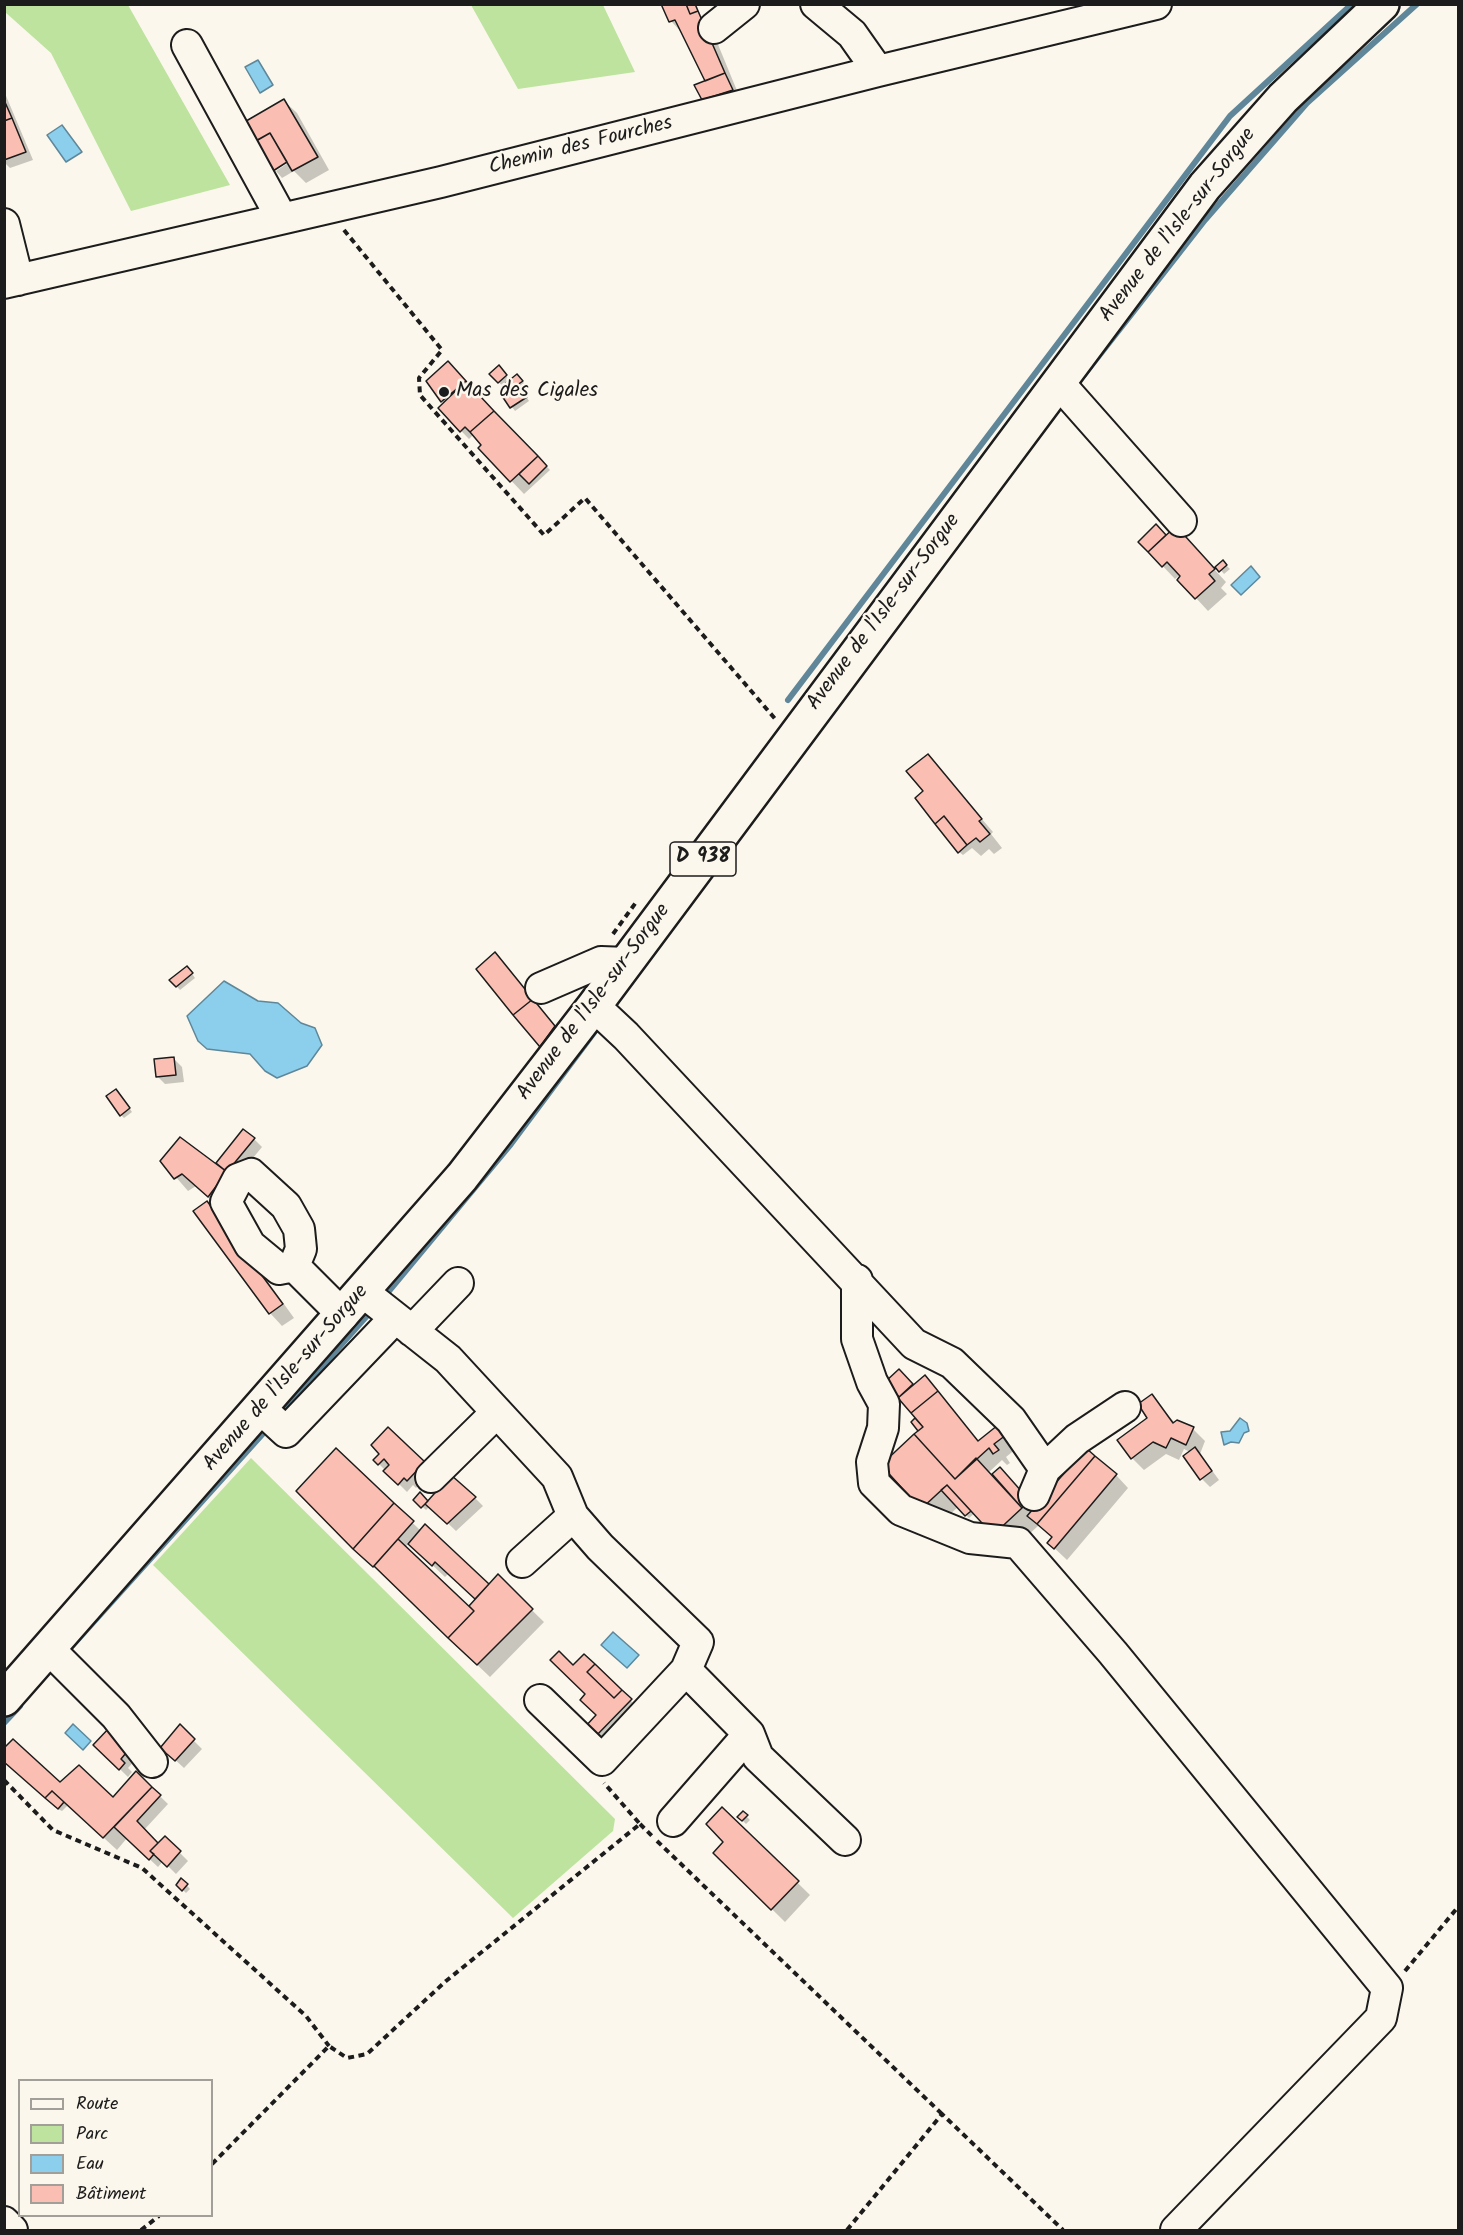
<!DOCTYPE html>
<meta charset="utf-8">
<style>
body{margin:0}
#map{position:relative;width:1463px;height:2235px;overflow:hidden;background:#fbf7ec;font-family:Kalam,sans-serif}
canvas{display:block}
.frame{position:absolute;inset:0;border:6px solid #1c1c1c;pointer-events:none}
.legend{position:absolute;left:18px;top:2079px;width:195px;height:138px;box-sizing:border-box;background:#fbf7ec;border:2px solid #a29f99;margin:0;padding:8px 10px;list-style:none;font-size:18px;color:#1c1c1c}
.legend li{display:flex;align-items:center;gap:12px;height:30px}
.legend b{width:30px;border:2px solid #a29f99}
</style>
<div id="map">
<canvas width="1463" height="2235"></canvas>
<div class="frame"></div>
<ul class="legend">
<li><b style="height:8px;background:#fbf7ec"></b>Route</li>
<li><b style="height:16px;background:#bde39f"></b>Parc</li>
<li><b style="height:16px;background:#8bcfec"></b>Eau</li>
<li><b style="height:16px;background:#fabfb2"></b>Bâtiment</li>
</ul>
</div>
<script>
const g = document.querySelector('canvas').getContext('2d');
g.lineJoin = 'round';
function fillPath(path, color) { g.fillStyle = color; g.fill(path, 'evenodd'); }
const toPath = rows => new Path2D(rows.map(r => 'M' + r).join(''));
function trace(path, color, width, dash) { g.strokeStyle = color; g.lineWidth = width; g.lineCap = dash ? 'butt' : 'round'; g.setLineDash(dash || []); g.stroke(path); }
function drawText(font, color, halo, rows, align = 'center') {
  g.font = font + ' Kalam,sans-serif'; g.lineWidth = 5; g.setLineDash([]); g.textBaseline = 'middle'; g.strokeStyle = halo; g.fillStyle = color; for (const [text, x, y, turn = 0] of rows) {
    g.save(); g.translate(x, y); g.rotate((+turn || 0) * Math.PI / 180); g.textAlign = isNaN(turn) ? turn : align; if (halo) g.strokeText(text, 0, 0); g.fillText(text, 0, 0); g.restore();
  }
}
const green = toPath([
 [5,4,128,5,230,185,131,211,51,53,5,12],
 [471,5,603,5,635,72,518,89],
 [251,1458,615,1819,613,1831,513,1918,153,1565]
]);
const water = toPath([
 [258,60,273,85,260,93,245,67,258,60],
 [62,125,82,152,66,162,47,135,62,125],
 [1251,566,1260,577,1241,595,1231,585,1251,566],
 [224,981,258,1001,278,1003,301,1023,315,1028,322,1045,307,1066,277,1078,265,1071,250,1054,207,1049,198,1041,187,1016,224,981],
 [1240,1418,1247,1423,1249,1431,1244,1433,1239,1443,1231,1442,1224,1445,1221,1432,1230,1431,1240,1418],
 [613,1632,639,1655,627,1668,601,1645,613,1632],
 [73,1724,91,1741,83,1750,65,1733,73,1724]
]);
const shadow = toPath([
 [663,4,696,4,701,16,710,25,740,98,711,107,703,99,706,82,683,34,671,21],
 [4,91,33,160,10,168,4,162],
 [284,101,297,113,329,170,306,183,294,171,282,178,276,171,288,163,288,160,274,169,243,124],
 [498,367,511,381,517,376,526,385,521,388,529,401,515,411,504,396,509,393,491,374],
 [456,371,550,470,524,494,480,448,483,445,474,434,469,439,439,408,443,402,428,381],
 [1160,530,1166,538,1188,541,1226,582,1221,588,1227,594,1208,611,1196,598,1185,570,1175,579,1140,542],
 [1223,562,1230,569,1224,574,1218,567],
 [928,756,993,832,991,834,1002,848,994,854,989,849,981,856,972,848,963,855,959,852,925,792],
 [503,962,562,1035,549,1054,478,969],
 [190,971,195,978,180,990,171,980],
 [174,1059,182,1067,184,1082,165,1084,157,1076],
 [120,1094,132,1112,124,1118,121,1115],
 [254,1139,262,1147,234,1181,221,1209,196,1186,188,1191,162,1161,223,1170],
 [207,1203,220,1215,294,1318,282,1326,270,1313],
 [899,1371,914,1387,933,1385,979,1442,997,1427,1017,1448,1006,1457,1010,1463,1007,1465,1002,1460,988,1473,1036,1509,1116,1475,1128,1488,1067,1560,1049,1543,1053,1538,1039,1525,1011,1551,975,1513,969,1518,958,1507,939,1524,922,1508,920,1431,913,1422,917,1419,887,1382],
 [1151,1396,1175,1423,1193,1429,1205,1441,1200,1454,1219,1480,1210,1487,1202,1479,1190,1452,1184,1449,1179,1460,1166,1454,1144,1470,1132,1458,1150,1418],
 [381,1454,432,1471,416,1488,413,1485,407,1492,375,1460],
 [475,1498,483,1506,456,1531,430,1506,426,1510,415,1500,428,1503],
 [393,1504,421,1531,489,1586,498,1577,544,1622,490,1677,367,1560],
 [409,1543,445,1577,449,1573,477,1599,469,1608,405,1548],
 [573,1667,621,1691,643,1713,608,1749,586,1728,598,1716],
 [180,1727,202,1749,184,1768,171,1756],
 [110,1729,138,1757,128,1768,132,1772,128,1777,95,1745],
 [4,1761,60,1784,113,1800,136,1773,168,1804,144,1830,158,1845,165,1838,188,1861,176,1874,163,1861,158,1867,127,1838,117,1850,68,1805,62,1811,58,1809],
 [722,1809,810,1895,785,1922,715,1853,726,1842],
 [743,1813,750,1820,746,1824,739,1817],
 [182,1880,190,1889,186,1893,178,1885]
]);
const stream = toPath([
 [1084,375,1205,220,1307,103,1417,4],
 [788,700,1230,116,1352,4],
 [384,1297,511,1144,596,1030],
 [278,1416,373,1309],
 [72,1646,268,1428],
 [4,1723,20,1706]
]);
const building = toPath([
 [661,4,686,4,690,14,698,11,725,73,705,81,675,20,669,22,661,4],
 [686,4,695,4,698,11,690,14,686,4],
 [725,73,733,90,702,100,694,85,725,73],
 [284,99,318,157,292,171,270,133,252,143,241,124,284,99],
 [4,100,12,118,4,121,4,100],
 [12,118,26,152,4,160,4,121,12,118],
 [270,133,287,162,273,171,256,141,270,133],
 [448,361,466,381,441,402,426,381,448,361],
 [499,365,507,375,498,383,489,374,499,365],
 [517,374,523,381,507,392,502,386,517,374],
 [466,381,494,411,470,432,465,427,460,432,438,408,466,381],
 [518,384,527,397,510,408,502,396,518,384],
 [494,411,538,456,510,482,478,448,481,445,470,432,494,411],
 [538,456,547,466,529,484,519,474,538,456],
 [1156,524,1166,535,1148,552,1138,542,1156,524],
 [1176,526,1215,569,1209,574,1215,581,1195,599,1177,580,1180,576,1167,562,1162,567,1148,552,1176,526],
 [1223,560,1227,565,1219,572,1215,567,1223,560],
 [928,754,982,819,979,821,990,834,980,842,976,838,967,845,944,816,935,824,915,798,923,791,906,771,928,754],
 [944,816,967,845,958,853,935,824,944,816],
 [495,952,533,999,513,1015,476,969,495,952],
 [187,966,193,973,176,987,169,980,187,966],
 [533,999,555,1026,540,1047,513,1015,533,999],
 [174,1057,176,1075,156,1077,154,1059,174,1057],
 [116,1089,130,1108,120,1116,106,1096,116,1089],
 [243,1129,255,1138,227,1172,216,1163,243,1129],
 [180,1137,227,1172,208,1197,182,1174,174,1179,160,1161,180,1137],
 [207,1201,283,1304,269,1314,193,1211,207,1201],
 [899,1369,913,1384,899,1397,885,1382,899,1369],
 [925,1375,938,1391,911,1413,898,1398,925,1375],
 [938,1391,978,1441,998,1425,1006,1435,994,1444,999,1450,993,1454,989,1448,955,1479,914,1434,923,1427,911,1413,938,1391],
 [1152,1394,1173,1423,1177,1420,1194,1427,1186,1445,1171,1438,1166,1448,1153,1442,1131,1459,1117,1440,1147,1418,1138,1404,1152,1394],
 [915,1418,923,1427,918,1431,911,1422,915,1418],
 [388,1427,425,1462,407,1481,404,1478,398,1485,383,1471,389,1465,384,1459,378,1465,373,1460,379,1454,371,1445,388,1427],
 [914,1434,955,1479,976,1458,1022,1508,993,1535,947,1485,921,1509,881,1465,914,1434],
 [1195,1447,1212,1471,1200,1480,1183,1456,1195,1447],
 [336,1448,394,1503,353,1549,296,1491,336,1448],
 [1086,1448,1095,1456,1037,1524,1027,1516,1086,1448],
 [1095,1456,1117,1474,1054,1549,1047,1543,1052,1537,1037,1524,1095,1456],
 [1000,1467,1030,1501,1022,1508,992,1474,1000,1467],
 [451,1475,476,1497,447,1524,425,1504,451,1475],
 [947,1485,971,1511,965,1516,941,1490,947,1485],
 [420,1492,428,1501,421,1508,413,1500,420,1492],
 [394,1503,414,1521,373,1567,353,1549,394,1503],
 [425,1524,489,1584,475,1599,435,1562,432,1566,408,1544,425,1524],
 [398,1539,474,1611,448,1638,374,1566,398,1539],
 [498,1574,533,1609,477,1665,448,1638,474,1611,469,1606,498,1574],
 [559,1651,573,1665,584,1654,595,1664,587,1672,614,1698,622,1690,632,1699,594,1738,584,1728,596,1715,580,1700,585,1694,550,1660,559,1651],
 [595,1664,622,1690,614,1698,587,1672,595,1664],
 [180,1724,195,1739,175,1761,160,1748,180,1724],
 [110,1727,131,1747,121,1759,125,1763,119,1770,93,1745,110,1727],
 [13,1739,60,1782,79,1765,113,1797,136,1771,152,1787,103,1838,52,1791,45,1798,4,1762,4,1748,13,1739],
 [152,1787,161,1795,137,1821,158,1843,150,1851,154,1854,149,1860,114,1827,152,1787],
 [52,1791,64,1802,58,1809,45,1798,52,1791],
 [722,1807,799,1881,771,1910,713,1853,723,1842,706,1824,722,1807],
 [743,1811,748,1815,742,1821,737,1817,743,1811],
 [165,1836,181,1851,167,1867,150,1851,165,1836],
 [181,1878,188,1884,182,1891,176,1885,181,1878]
]);
const path = toPath([
 [344,230,442,350,419,378,420,395,544,535,585,498,777,721],
 [613,934,637,901],
 [4,1780,53,1830,142,1868,306,2016,329,2046],
 [640,1824,652,1836],
 [657,1841,942,2114],
 [1405,1971,1458,1907],
 [212,2164,329,2046,347,2058,367,2054,446,1981,640,1824,604,1783],
 [141,2230,159,2216],
 [847,2230,942,2114,1063,2230]
]);
const minor = toPath([
 [816,4,852,34,878,71],
 [714,28,744,4],
 [187,45,281,217],
 [4,224,18,280],
 [4,283,441,182,878,71,1156,4],
 [1058,382,1181,521],
 [541,988,601,962,627,963],
 [594,1006,626,1036,914,1344,952,1363,1011,1420,1045,1469,1034,1495],
 [294,1266,279,1269,250,1245,226,1202,238,1179,251,1174,286,1206,299,1229,301,1249,294,1266,343,1315],
 [857,1280,857,1339,872,1382,884,1404,883,1428,872,1462,874,1483,901,1510,970,1538,1018,1543,1113,1653,1387,1988,1381,2018,1176,2230],
 [363,1292,448,1359,557,1477,573,1516,600,1547,698,1642,686,1670,749,1734,758,1757,845,1840],
 [412,1331,458,1283],
 [261,1409,286,1432,395,1318],
 [1045,1469,1077,1439,1125,1407],
 [431,1477,497,1412],
 [522,1562,573,1516],
 [49,1649,116,1716,152,1762],
 [540,1700,602,1760,686,1670],
 [673,1821,749,1734],
 [4,2222,12,2230]
]);
const major = toPath([
 [4,1699,462,1177,594,1006,1205,186,1283,98,1382,4]
]);
const markers = [
 [444,392,6,"#1c1c1c"]
];
const shields = [
 [703,859,66]
];
const shieldNames = [
 ["D 938",703,859]
];
const streetNames = [
 ["Chemin des Fourches",581,147,-14],
 ["Avenue de l'Isle-sur-Sorgue",1179,226,-52],
 ["Avenue de l'Isle-sur-Sorgue",885,613,-53],
 ["Avenue de l'Isle-sur-Sorgue",595,1003,-53],
 ["Avenue de l'Isle-sur-Sorgue",287,1379,-49]
];
const poiNames = [
 ["Mas des Cigales",456,392]
];
fillPath(green, '#bde39f');
fillPath(water, '#8bcfec');
trace(water, '#5f8799', 1.5);
fillPath(shadow, '#0003');
trace(stream, '#5f8799', 6);
fillPath(building, '#fabfb2');
trace(building, '#1c1c1c', 1.5);
trace(minor, '#1c1c1c', 34);
trace(major, '#1c1c1c', 38);
trace(path, '#1c1c1c', 4, [6, 4.5]);
trace(minor, '#fbf7ec', 30);
trace(major, '#fbf7ec', 33);
for (const [x, y, r, color] of markers) { const dot = new Path2D(); dot.arc(x, y, r, 0, 2 * Math.PI); g.fillStyle = color; g.fill(dot); trace(dot, '#fbf7ec', 2); }
for (const [x, y, w] of shields) { const box = new Path2D(); box.roundRect(x - w / 2, y - 17, w, 34, 4.5); g.fillStyle = '#fbf7ec'; g.fill(box); trace(box, '#1c1c1c', 1.5); }
drawText('bold 20px', '#1c1c1c', null, shieldNames);
drawText('21px', '#1c1c1c', '#fbf7ec', streetNames);
drawText('21px', '#1c1c1c', '#fbf7ec', poiNames, 'left');
</script>
